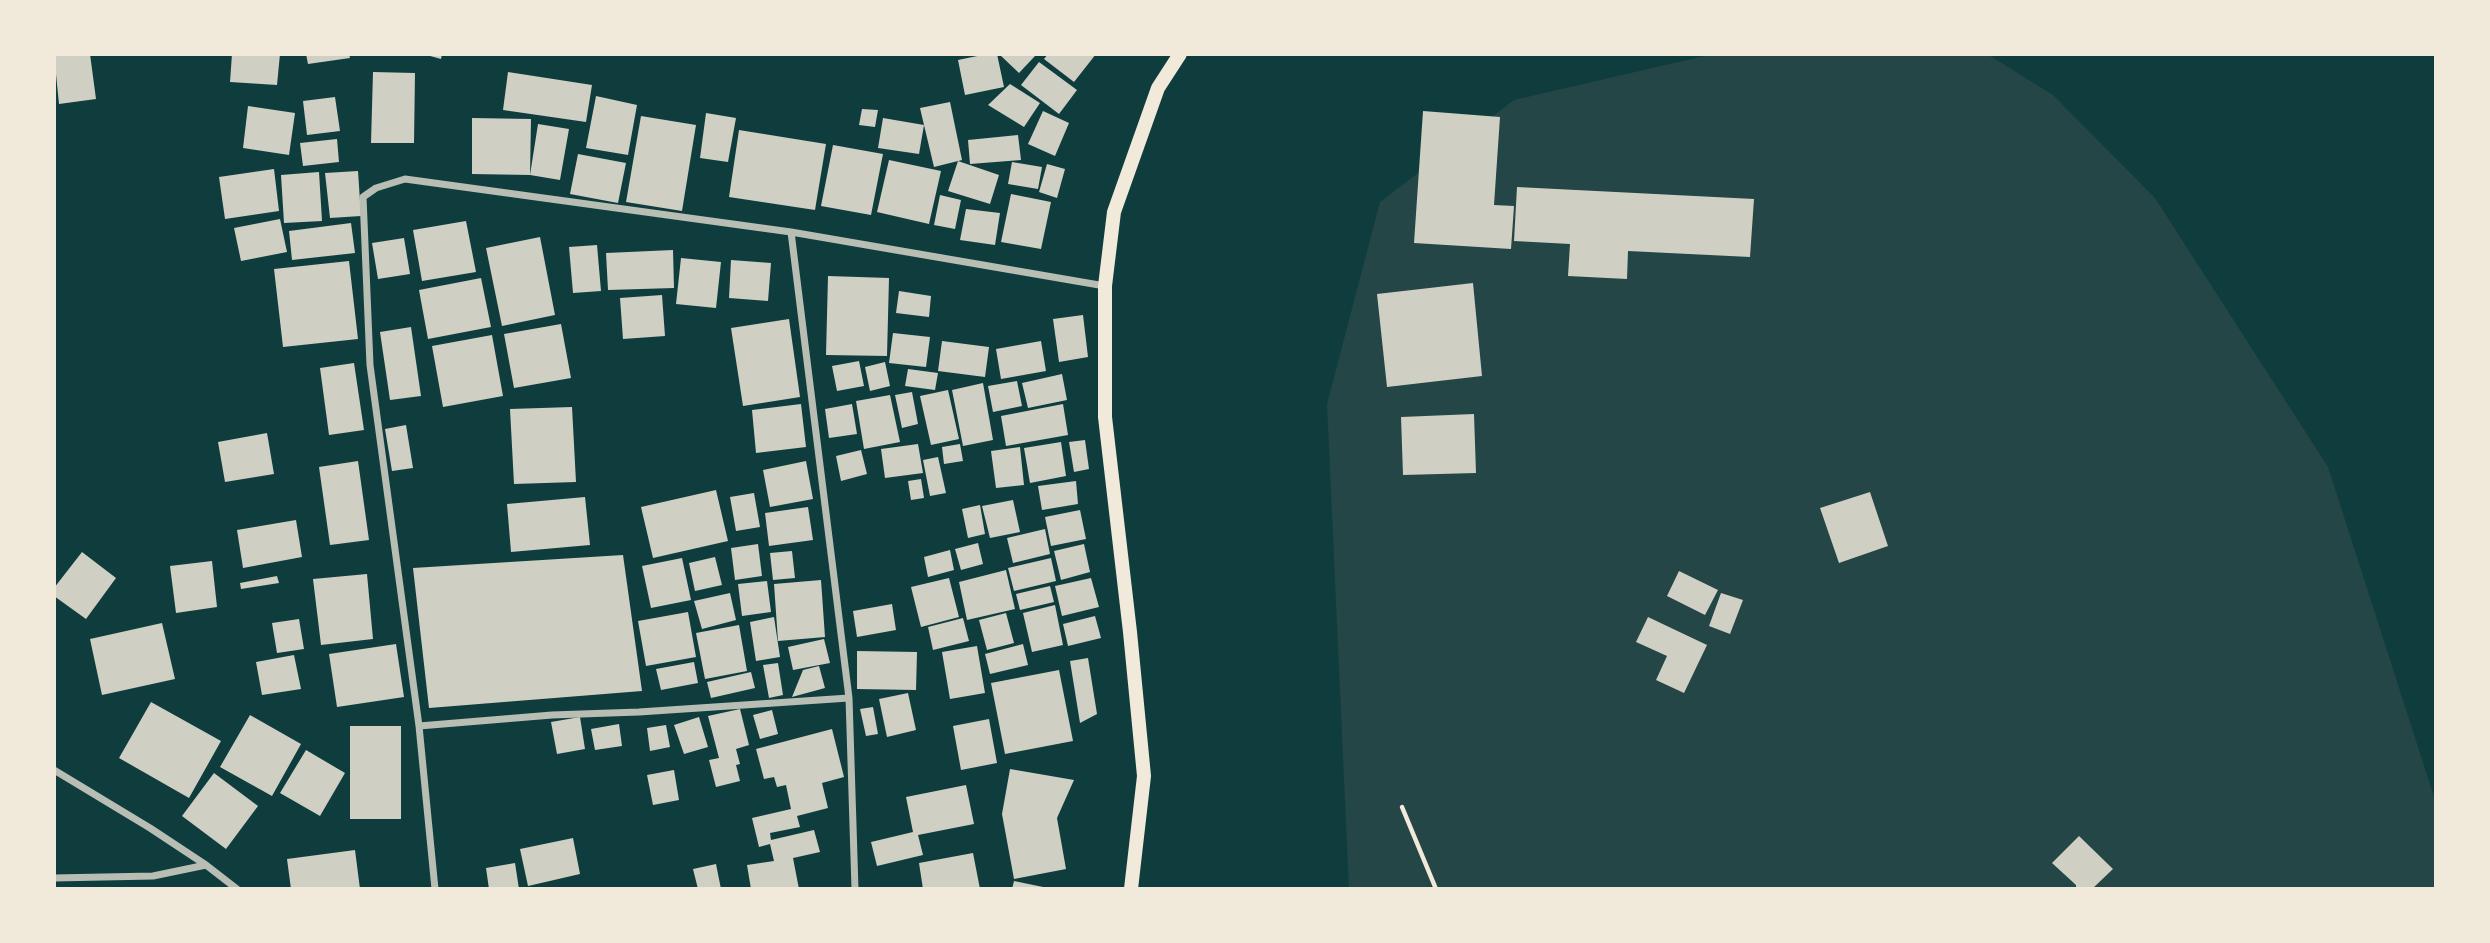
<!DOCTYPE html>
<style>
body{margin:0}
#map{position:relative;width:2490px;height:943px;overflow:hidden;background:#0f3d3e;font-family:"DM Sans",sans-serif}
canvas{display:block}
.frame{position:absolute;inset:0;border:56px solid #f1e9da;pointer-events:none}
</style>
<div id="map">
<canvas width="2490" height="943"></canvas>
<div class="frame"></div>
</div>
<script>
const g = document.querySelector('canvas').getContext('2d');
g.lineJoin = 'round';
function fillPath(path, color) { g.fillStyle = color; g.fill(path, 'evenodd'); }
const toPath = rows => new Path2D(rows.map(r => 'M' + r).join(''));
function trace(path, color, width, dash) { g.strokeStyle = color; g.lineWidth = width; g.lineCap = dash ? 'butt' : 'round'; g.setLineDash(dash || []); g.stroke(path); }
const green = toPath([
 [1713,54,1987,54,2053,95,2155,198,2328,467,2436,803,2436,889,1349,889,1327,404,1380,202,1514,100]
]);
const building = toPath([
 [54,54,90,54,96,99,59,104],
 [232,54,280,54,277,85,230,82],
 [306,54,349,54,350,58,308,64],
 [423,54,442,54,441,59],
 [987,54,997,54,1004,87,965,95,958,60],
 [999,54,1034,54,1035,56,1019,73],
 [1048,54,1096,54,1074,82,1044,59],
 [1039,62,1077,90,1059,114,1021,85],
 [373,72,415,73,414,143,371,143],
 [508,72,592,85,586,122,503,110],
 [1010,84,1040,103,1024,127,988,105],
 [596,96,637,105,628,155,586,148],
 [335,97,340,131,307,135,303,101],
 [950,102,962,160,958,161,999,175,990,204,948,191,958,161,934,167,924,125,919,154,878,148,883,118,924,125,920,108],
 [248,106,295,113,289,155,243,148],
 [862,109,878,110,875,127,859,125],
 [1043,111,1069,123,1055,156,1028,144],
 [1423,111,1500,117,1494,205,1514,206,1511,249,1414,243],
 [706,113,736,118,728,162,700,158],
 [641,116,696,125,682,211,626,202],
 [472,118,531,119,530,175,538,124,569,129,560,180,530,175,472,174],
 [739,130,826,144,815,210,729,197],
 [1018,135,1021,160,970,164,968,140],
 [337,139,339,162,303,166,300,143],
 [833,145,883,154,871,215,821,206],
 [578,154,626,163,618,203,570,194],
 [889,160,941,171,929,224,877,212],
 [1012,162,1042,167,1038,189,1008,184],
 [1047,164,1065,169,1057,198,1039,192],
 [274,169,279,211,225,219,219,177],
 [358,171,361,216,330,218,325,173],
 [319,172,322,221,284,223,281,175],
 [1517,187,1754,199,1750,257,1628,251,1627,279,1568,276,1570,244,1514,241],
 [1011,194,1051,202,1041,249,1001,242],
 [940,195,961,200,955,229,934,225],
 [966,209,1000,213,995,245,960,240],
 [280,219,287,252,241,261,234,228],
 [466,221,476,272,422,281,413,230],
 [351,223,355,253,292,260,289,231],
 [540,237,555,315,502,326,486,248],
 [404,238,410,274,378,279,372,243],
 [597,245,601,291,573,293,569,247],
 [673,250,674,288,608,290,606,253],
 [681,258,721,262,716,308,676,304],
 [731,260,771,263,768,301,729,298],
 [349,261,358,339,283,347,274,269],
 [828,276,889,278,887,356,826,355],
 [481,278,491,327,428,339,419,290],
 [1473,283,1482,376,1387,387,1377,294],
 [899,291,931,296,929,317,896,313],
 [662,295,665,336,623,339,620,298],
 [1083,315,1088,357,1059,362,1053,319],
 [789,319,800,397,743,406,731,328],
 [561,324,571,378,514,388,504,334],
 [411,327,421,396,390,400,380,332],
 [893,333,930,337,926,367,889,363],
 [492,335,503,396,443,407,432,346],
 [942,341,989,347,985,377,938,371],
 [1041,341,1046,371,1001,379,996,349],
 [859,361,864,386,837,391,832,366],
 [885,362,890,386,870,391,865,367],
 [354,363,364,430,329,435,320,368],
 [908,369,938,373,935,390,905,386],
 [1062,374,1067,400,1028,408,1022,383],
 [1017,381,1022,406,993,412,988,386],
 [983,383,993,440,963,446,952,390],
 [948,390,959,439,931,445,920,396],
 [912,392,918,424,902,428,895,395],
 [890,395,900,442,864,449,856,401],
 [801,404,806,447,756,453,752,410],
 [852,404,857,434,829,438,825,409],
 [1063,404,1068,435,1006,446,1001,416],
 [572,407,576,482,514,484,510,409],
 [1474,414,1476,473,1403,475,1401,417],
 [406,425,413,468,392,471,385,429],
 [267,433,274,474,225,482,218,442],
 [1085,440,1089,469,1074,472,1069,442],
 [1061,442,1066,476,1030,483,1024,448],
 [918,444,923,473,885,478,881,449],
 [960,444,963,461,944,464,942,447],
 [1020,447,1024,485,996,488,991,451],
 [861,450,867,474,841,481,836,456],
 [938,457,946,493,930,496,923,460],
 [358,461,369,540,330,545,319,467],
 [806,461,813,499,770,507,763,470],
 [921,479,924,498,911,500,908,481],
 [1076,481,1078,504,1042,510,1038,486],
 [716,490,728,541,653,558,641,507],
 [1870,492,1888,546,1839,563,1820,508],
 [754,493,760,527,736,531,730,497],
 [585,497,590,545,511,552,507,504],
 [1013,500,1020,532,990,538,982,506],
 [980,505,985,534,968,538,962,509],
 [808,507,813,540,769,546,765,513],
 [1080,510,1086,539,1051,546,1045,517],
 [296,520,302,557,243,568,237,530],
 [1045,529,1050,554,1013,563,1007,538],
 [978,543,983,564,961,570,955,549],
 [758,544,762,576,735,580,731,548],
 [1084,544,1090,572,1061,580,1054,551],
 [950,550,954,570,928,577,924,557],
 [792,551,795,578,773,580,770,553],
 [82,552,116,578,86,619,54,596,54,588],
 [623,555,642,691,429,708,413,568],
 [715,557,722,585,695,591,689,563],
 [682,558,691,600,651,608,642,566],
 [1051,558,1056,581,1014,591,1008,568],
 [212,561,217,607,176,613,170,566],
 [1006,570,1015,609,967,620,959,582],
 [1679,571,1718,590,1705,615,1667,596],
 [367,574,373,639,321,645,313,579],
 [277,576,279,583,241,589,240,583],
 [949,578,959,617,921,627,911,587],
 [1091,578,1099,607,1062,616,1055,586],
 [821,580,825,637,778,641,774,584],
 [767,581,771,612,742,616,738,584],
 [1050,586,1054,602,1020,610,1016,594],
 [730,593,736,620,702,629,694,601],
 [1721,593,1743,600,1730,634,1709,626],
 [892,604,896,630,857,637,853,611],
 [1055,605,1063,645,1032,652,1023,613],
 [688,612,696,657,646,666,638,621],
 [1006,613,1014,643,987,650,979,620],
 [1095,616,1101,638,1068,646,1063,624],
 [774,617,780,657,756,661,750,622],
 [1648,617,1707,645,1684,693,1656,680,1667,656,1636,642],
 [963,618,969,641,933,650,928,627],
 [299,619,304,649,277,653,272,623],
 [162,623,175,679,102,695,90,639],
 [739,625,747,671,705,679,696,633],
 [824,639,830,663,793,670,788,647],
 [396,644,404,697,337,707,329,654],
 [1023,644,1028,665,990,674,985,654],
 [977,646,985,693,950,699,942,652],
 [857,651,917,652,916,690,857,689],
 [294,655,301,689,262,695,256,662],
 [1088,658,1097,714,1080,723,1070,661],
 [694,662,698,683,661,690,656,669],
 [778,663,783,695,769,698,763,665],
 [819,666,825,688,792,697,803,670],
 [1059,670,1073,741,1005,754,991,683],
 [751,672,755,688,711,698,707,682],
 [908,693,916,730,887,737,879,699],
 [151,702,221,741,189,798,119,758],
 [873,707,878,734,866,736,860,709],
 [740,709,749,745,736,749,740,764,736,765,740,781,716,787,709,760,719,758,708,716],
 [772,710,778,734,760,739,753,715],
 [250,715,301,744,272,796,220,767],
 [580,717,585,749,557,754,551,722],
 [699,717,708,747,684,754,674,725],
 [989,719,997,763,961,770,953,726],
 [619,724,622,746,595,750,591,729],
 [666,725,670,747,650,751,647,728],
 [350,726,401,726,401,819,350,819],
 [832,729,844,777,822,783,828,808,797,816,800,827,770,833,771,840,814,830,820,852,793,858,799,889,751,889,747,865,774,861,770,844,759,847,752,818,791,809,786,785,777,787,774,777,764,779,756,749],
 [306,750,345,773,320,816,280,793],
 [1010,769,1074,780,1057,818,1066,869,1014,879,1002,814],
 [674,770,679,800,653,805,647,775],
 [214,773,258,806,226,849,182,816],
 [966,785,974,824,918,835,923,855,877,866,871,842,913,832,906,797],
 [2079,836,2113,869,2092,889,2076,889,2076,885,2052,863],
 [573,838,580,874,528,886,520,849],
 [355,850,360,889,291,889,287,859],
 [973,853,980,889,923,889,919,863],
 [515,863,519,889,489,889,486,868],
 [716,864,721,889,698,889,693,869],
 [1014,881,1048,888,1048,889,1012,889]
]);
const path = toPath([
 [1402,807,1436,889]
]);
const minor = toPath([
 [791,232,849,698,855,889],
 [419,726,552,715,639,712,849,698],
 [54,770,150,828,206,865,237,889],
 [54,878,153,876,206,865],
 [435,889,419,726,370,365,363,197,376,188,405,179,791,232,1105,286]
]);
const secondary = toPath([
 [1131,889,1144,776,1130,632,1105,417,1105,286,1114,212,1158,88,1180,54]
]);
fillPath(green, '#244646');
fillPath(building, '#cfcfc3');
trace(path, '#f1e9da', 4.5);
trace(minor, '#b8beb3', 7);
trace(secondary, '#f1e9da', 14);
</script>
